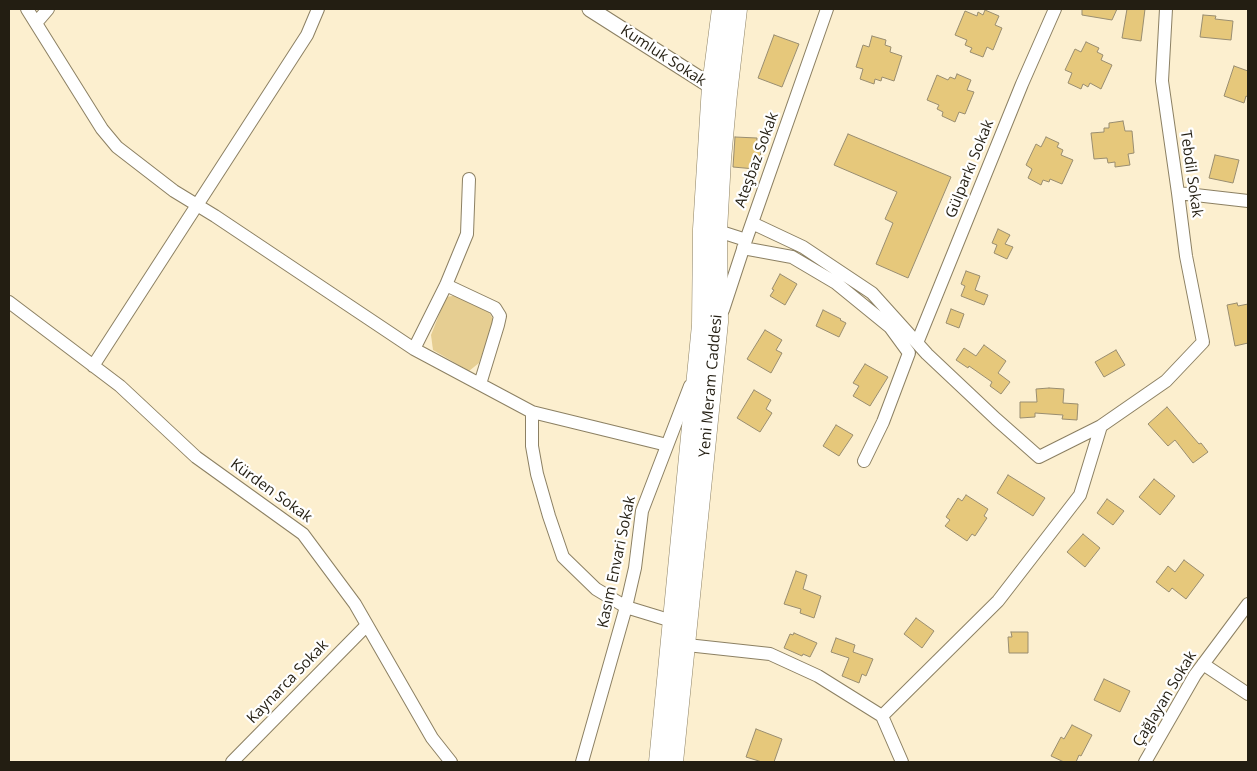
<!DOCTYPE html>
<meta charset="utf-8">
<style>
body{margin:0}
#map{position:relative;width:1257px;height:771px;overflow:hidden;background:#fcefcf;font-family:"Open Sans",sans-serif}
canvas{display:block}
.frame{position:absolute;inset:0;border:10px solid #231e12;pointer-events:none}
</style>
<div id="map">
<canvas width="1257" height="771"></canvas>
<div class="frame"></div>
</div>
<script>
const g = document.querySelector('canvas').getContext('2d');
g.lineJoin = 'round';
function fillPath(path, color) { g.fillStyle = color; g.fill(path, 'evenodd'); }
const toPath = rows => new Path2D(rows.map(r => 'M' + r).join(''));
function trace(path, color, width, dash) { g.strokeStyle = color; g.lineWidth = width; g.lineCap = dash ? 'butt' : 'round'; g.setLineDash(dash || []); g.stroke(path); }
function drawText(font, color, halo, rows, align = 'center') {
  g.font = font + ' "Open Sans",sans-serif'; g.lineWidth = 4.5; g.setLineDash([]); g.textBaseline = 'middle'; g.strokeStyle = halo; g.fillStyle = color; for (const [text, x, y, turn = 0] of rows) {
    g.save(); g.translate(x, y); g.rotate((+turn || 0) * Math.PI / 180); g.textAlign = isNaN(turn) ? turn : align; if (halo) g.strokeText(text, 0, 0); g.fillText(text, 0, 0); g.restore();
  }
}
const green = toPath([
 [458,295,489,312,494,321,479,363,469,371,433,350,431,335,446,297]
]);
const building = toPath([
 [1082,9,1117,9,1112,20,1082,15,1082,9],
 [1127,9,1145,9,1141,41,1122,38,1127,9],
 [985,10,999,16,995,25,1002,28,993,50,987,47,983,57,970,52,972,48,965,45,967,40,955,35,965,11,977,16,978,12,983,15,985,10],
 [1203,15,1216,16,1215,19,1233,21,1231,40,1200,37,1203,15],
 [774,35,799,44,782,87,758,78,774,35],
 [872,36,886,40,885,45,891,47,890,52,902,56,894,81,882,77,881,81,875,79,874,84,860,79,863,69,856,67,863,45,869,47,872,36],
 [1086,42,1099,48,1097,52,1103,55,1101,60,1112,65,1101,89,1090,83,1088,87,1083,84,1081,89,1068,83,1072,73,1065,70,1075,49,1081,52,1086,42],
 [1234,66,1248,71,1248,97,1246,96,1244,103,1224,96,1234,66],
 [957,74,971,80,967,90,974,92,965,114,959,112,955,122,942,116,943,112,937,109,939,105,927,100,937,75,948,80,950,77,955,79,957,74],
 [1123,121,1125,131,1132,131,1134,153,1128,154,1130,165,1115,167,1115,162,1108,163,1107,158,1094,159,1091,133,1104,132,1104,128,1109,128,1109,123,1123,121],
 [848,134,951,177,908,278,876,264,893,223,885,219,897,192,834,165,848,134],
 [735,137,757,138,756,147,761,147,760,161,755,160,755,169,733,167,735,137],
 [1046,137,1059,143,1057,147,1063,150,1061,155,1073,160,1062,184,1050,179,1049,182,1043,180,1041,185,1028,178,1032,169,1026,165,1036,144,1041,147,1046,137],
 [1215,155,1239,160,1233,183,1209,178,1215,155],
 [998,229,1010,235,1005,244,1013,247,1007,259,994,253,997,245,992,243,998,229],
 [966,271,980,276,975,290,988,295,984,305,961,296,965,286,961,284,966,271],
 [780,274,797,284,785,305,770,296,774,290,772,289,780,274],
 [1237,303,1238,306,1248,304,1248,343,1235,346,1227,305,1237,303],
 [951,309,964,314,959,328,946,323,951,309],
 [823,310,841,319,840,320,846,323,839,337,816,326,823,310],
 [765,330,782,340,776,350,782,353,771,373,747,359,765,330],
 [984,345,1006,361,998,373,1010,382,1001,394,990,386,992,382,969,366,968,368,956,360,964,348,976,356,984,345],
 [1116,350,1125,365,1104,377,1095,362,1116,350],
 [865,364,888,377,870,406,853,396,859,386,853,383,865,364],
 [1049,388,1064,389,1063,403,1078,404,1077,420,1062,419,1063,415,1035,413,1035,417,1020,418,1020,402,1037,402,1036,389,1049,388],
 [754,390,771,400,766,409,772,413,760,432,737,418,754,390],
 [1167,407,1199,444,1201,443,1208,452,1193,463,1175,440,1168,446,1148,424,1167,407],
 [836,425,853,435,839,456,823,446,836,425],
 [1008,475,1045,498,1033,516,997,493,1008,475],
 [1154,479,1175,496,1160,515,1139,497,1154,479],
 [966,495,988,509,984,516,987,518,975,536,972,534,967,541,945,526,950,520,946,517,958,498,962,501,966,495],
 [1107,499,1124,511,1113,525,1097,513,1107,499],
 [1083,534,1100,548,1085,567,1067,552,1083,534],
 [1184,560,1204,575,1186,599,1172,588,1169,592,1156,582,1168,566,1175,572,1184,560],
 [796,571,807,575,803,589,821,596,814,618,800,613,801,609,784,604,796,571],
 [916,618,934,631,922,648,904,634,916,618],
 [1011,632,1028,632,1028,653,1009,653,1008,637,1012,637,1011,632],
 [794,633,817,643,810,657,803,654,802,656,784,648,790,634,793,635,794,633],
 [836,638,855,645,853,652,873,659,866,676,862,674,859,683,842,676,849,658,831,652,836,638],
 [1104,679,1130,691,1120,712,1094,700,1104,679],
 [1072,725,1092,735,1081,756,1079,755,1076,762,1064,762,1051,756,1061,737,1064,739,1072,725],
 [756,729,782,739,774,762,762,762,746,757,756,729]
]);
const minor = toPath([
 [27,9,102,129,117,147,174,191,215,216,414,349,532,412,667,445],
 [36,23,48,9],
 [1178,193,1248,201],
 [752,223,803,247,872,293,927,354,996,419,1039,457,1101,426],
 [718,231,746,240],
 [743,248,792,257,836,283,890,327,909,353,883,422,864,461],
 [446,285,495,308,500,316,498,325,480,384],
 [9,302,120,386,196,457,303,534,355,604,432,738,451,762],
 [723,310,746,240,827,9],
 [917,343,1022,84,1055,9],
 [414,349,446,285,467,234,469,179],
 [93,366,307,35,318,9],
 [532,412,532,446,537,474,549,516,563,557,596,589,626,607,672,621],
 [687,645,770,654,818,676,882,716],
 [1203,664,1248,694],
 [232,762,367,625],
 [582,762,626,607,635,568,642,511,690,386],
 [902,762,882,716,998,601,1080,495,1101,426,1166,381,1203,342,1186,256,1178,193,1162,81,1166,9],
 [1145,762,1195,675,1248,604]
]);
const tertiary = toPath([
 [590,9,711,86]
]);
const secondary = toPath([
 [658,762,701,325,702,229,711,86,721,9],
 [674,762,719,322,718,231,722,159,728,94,738,9]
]);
const streetNames = [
 ["Kumluk Sokak",663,56,33],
 ["Ateşbaz Sokak",757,160,-70],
 ["Gülparkı Sokak",970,169,-68],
 ["Tebdil Sokak",1191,174,82],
 ["Yeni Meram Caddesi",711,386,-85],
 ["Kürden Sokak",271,491,36],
 ["Kasım Envari Sokak",617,562,-78],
 ["Kaynarca Sokak",288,682,-46],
 ["Çağlayan Sokak",1165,699,-59]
];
fillPath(green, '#e6ce92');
fillPath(building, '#e6c87b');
trace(building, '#998d70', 1);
trace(minor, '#8c8063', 14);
trace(tertiary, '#8c8063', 17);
trace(secondary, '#8c8063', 19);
trace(minor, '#fff', 12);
trace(tertiary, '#fff', 15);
trace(secondary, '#fff', 18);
drawText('15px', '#231e12', '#fff', streetNames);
</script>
